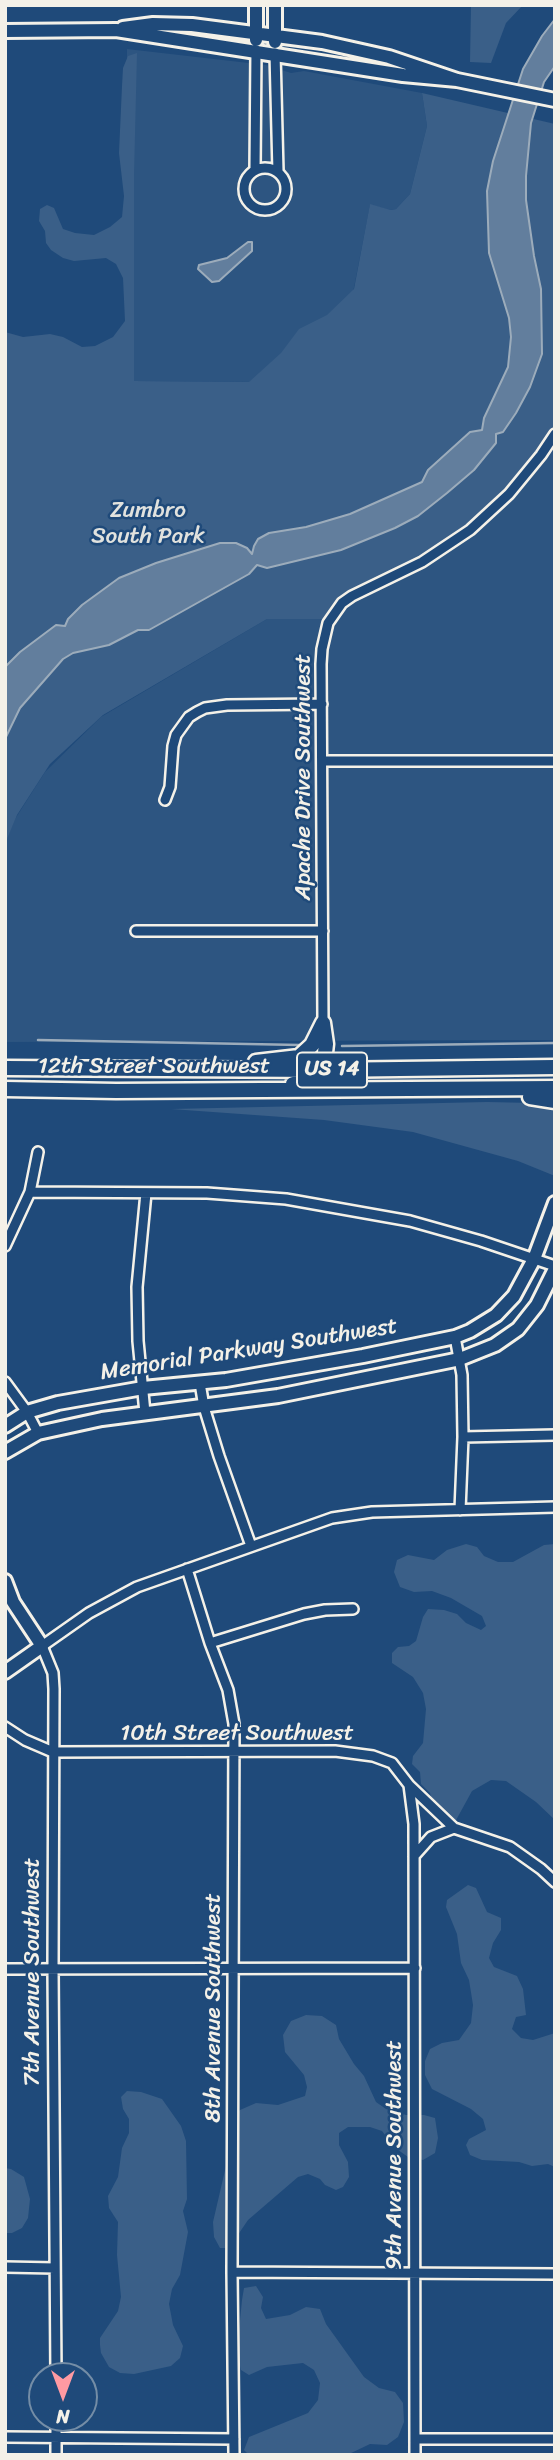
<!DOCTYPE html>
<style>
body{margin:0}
#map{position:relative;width:560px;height:2460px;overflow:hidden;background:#1f4a7a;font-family:Sriracha,sans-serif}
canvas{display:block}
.frame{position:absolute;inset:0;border:7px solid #f4f1e8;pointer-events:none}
.north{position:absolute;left:28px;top:2362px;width:70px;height:70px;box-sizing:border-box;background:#1f4a7a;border:2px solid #748da6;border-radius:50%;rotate:180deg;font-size:19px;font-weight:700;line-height:28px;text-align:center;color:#f4f1e8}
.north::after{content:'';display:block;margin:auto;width:24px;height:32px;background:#ff9aa2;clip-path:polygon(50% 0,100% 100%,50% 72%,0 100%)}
</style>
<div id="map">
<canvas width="560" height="2460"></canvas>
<div class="frame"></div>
<div class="north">N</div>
</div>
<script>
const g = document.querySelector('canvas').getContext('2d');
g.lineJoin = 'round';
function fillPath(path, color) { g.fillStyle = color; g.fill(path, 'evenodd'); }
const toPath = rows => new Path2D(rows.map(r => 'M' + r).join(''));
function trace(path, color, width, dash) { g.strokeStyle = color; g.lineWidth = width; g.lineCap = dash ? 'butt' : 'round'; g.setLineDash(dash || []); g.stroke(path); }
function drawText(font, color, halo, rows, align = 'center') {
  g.font = font + ' Sriracha,sans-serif'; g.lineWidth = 5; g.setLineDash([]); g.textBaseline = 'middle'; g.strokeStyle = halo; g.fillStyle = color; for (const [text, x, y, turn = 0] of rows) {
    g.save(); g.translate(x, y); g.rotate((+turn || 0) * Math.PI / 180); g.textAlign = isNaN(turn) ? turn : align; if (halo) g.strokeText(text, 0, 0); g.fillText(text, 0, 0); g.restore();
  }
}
const built = toPath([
 [127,49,266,65,291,73,304,71,422,93,427,126,410,194,396,209,391,210,370,205,350,308,254,382,126,381],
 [555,434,555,1040,5,1042,5,843,15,819,45,772,101,717,267,619,331,619,336,611]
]);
const green = toPath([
 [471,5,523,5,506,23,491,63,470,62],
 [137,53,134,175,134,381,249,382,281,353,299,329,327,315,354,289,370,204,391,210,396,209,410,194,427,126,422,93,555,124,555,434,508,495,438,553,361,591,331,619,267,619,103,715,50,764,17,815,5,844,5,332,23,337,50,334,63,337,82,347,95,346,113,337,125,321,123,278,116,264,106,258,74,261,63,258,51,250,46,243,45,231,39,221,40,209,47,205,54,208,63,229,75,233,94,235,110,227,122,217,124,196,119,153,122,86,123,68,128,56],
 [487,1102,533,1103,555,1112,555,1176,518,1161,413,1132,324,1120,171,1109],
 [466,1544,477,1547,484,1556,498,1562,513,1562,544,1545,555,1544,555,1820,536,1802,506,1781,491,1780,472,1791,455,1822,441,1822,436,1816,430,1793,421,1784,420,1772,412,1764,413,1756,423,1743,426,1709,423,1693,413,1677,392,1663,392,1653,398,1647,409,1646,416,1641,423,1617,428,1609,444,1610,457,1614,466,1623,481,1630,486,1626,482,1616,451,1598,432,1591,414,1592,400,1587,394,1572,397,1560,408,1555,434,1560,447,1550],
 [468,1885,476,1888,487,1912,501,1918,501,1930,493,1943,489,1958,494,1967,517,1976,523,1989,526,2015,516,2017,512,2029,521,2038,533,2040,555,2033,555,2167,548,2164,532,2166,519,2162,482,2160,470,2155,466,2145,469,2139,486,2130,483,2119,471,2109,432,2089,425,2075,425,2061,430,2049,442,2043,459,2040,471,2023,473,2005,469,1980,461,1963,457,1934,446,1907,447,1900],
 [306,2015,322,2016,336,2025,339,2039,354,2064,364,2076,376,2102,386,2109,406,2115,424,2115,435,2118,438,2138,435,2153,423,2160,408,2157,394,2147,382,2131,370,2127,348,2127,339,2133,339,2145,348,2162,349,2177,343,2187,336,2190,325,2185,320,2179,308,2174,298,2177,248,2220,229,2248,220,2248,214,2237,213,2222,226,2166,228,2123,240,2110,256,2103,278,2105,305,2096,307,2087,304,2075,285,2052,283,2035,291,2021],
 [127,2091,141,2092,162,2099,181,2126,186,2141,187,2199,183,2211,188,2232,180,2275,172,2289,169,2304,173,2325,183,2346,180,2358,171,2366,134,2374,120,2373,109,2367,101,2353,100,2345,100,2338,118,2311,121,2297,117,2255,118,2222,109,2208,108,2196,118,2177,122,2148,129,2133,129,2119,123,2109,121,2097],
 [5,2168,11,2169,24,2177,30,2199,28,2218,22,2228,12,2233,5,2233],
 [256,2286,263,2297,261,2308,266,2319,290,2315,306,2307,320,2309,326,2324,364,2377,379,2388,395,2392,403,2403,404,2422,398,2437,387,2445,370,2444,347,2455,249,2455,244,2450,249,2437,308,2413,318,2400,320,2383,314,2370,303,2363,267,2367,249,2375,241,2370,237,2351,242,2300,244,2288]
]);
const water = toPath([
 [555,19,555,66,544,82,531,123,526,176,526,200,534,256,541,289,542,354,530,387,516,413,503,432,496,434,496,443,474,470,447,493,418,516,395,528,341,550,267,568,257,565,249,574,149,630,138,630,109,645,73,653,63,659,20,708,5,739,5,667,20,652,56,625,65,626,68,619,82,605,119,578,156,563,220,543,236,543,247,548,252,554,254,546,258,539,269,533,306,527,350,514,422,482,428,470,470,432,482,430,484,418,508,367,511,337,509,318,489,253,487,191,493,161,523,69,542,36,555,19],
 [248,242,252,242,252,251,219,281,212,282,198,269,199,265,227,258,248,242]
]);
const stream = toPath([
 [38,1040,300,1045],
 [342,1046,555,1043]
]);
const street = toPath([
 [275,53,278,172],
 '244 189a21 21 0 1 1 42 0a21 21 0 1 1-42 0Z',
 [255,170,256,50],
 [322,761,555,761],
 [165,800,170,787,173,746,176,735,189,717,197,712,205,708,227,705,322,704],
 [136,931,323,931],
 [323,1023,321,664,322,649,328,623,342,603,352,596,422,562,470,530,509,494,541,455,555,434],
 [30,1192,207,1193,286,1199,410,1221,481,1241,555,1266],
 [5,1246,30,1192,38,1152],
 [455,1337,462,1375,463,1437,460,1510],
 [5,1382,27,1412,38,1433],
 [200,1383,204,1407,219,1456,251,1546],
 [145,1413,138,1341,137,1287,146,1193],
 [463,1437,555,1435],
 [187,1569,210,1643,228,1690,234,1724,232,2272,234,2455],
 [210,1643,304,1614,325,1610,353,1609],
 [5,1727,25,1740,53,1752,335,1751,373,1756,392,1763,409,1785,454,1828,510,1847,541,1869,555,1882],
 [409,1785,414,1824,415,2455],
 [414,1856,431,1837,454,1828],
 [5,1969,415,1968],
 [5,2267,55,2268],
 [232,2272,555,2274],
 [56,2376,53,1969,54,1689,53,1673,42,1646,89,1613,137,1587,332,1518,372,1512,555,1507],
 [56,2418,56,2455],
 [5,2437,234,2439],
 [415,2439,555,2439]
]);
const secondary = toPath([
 [256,5,256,40],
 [123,28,153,24,192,25,322,42,389,57,457,80,555,100],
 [5,31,116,30,403,75,457,80],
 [275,42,275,5],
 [5,1426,27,1412,58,1403,143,1388,226,1380,363,1356,455,1337,470,1331,496,1315,514,1296,534,1259,555,1203],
 [5,1452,38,1433,102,1419,278,1396,460,1359,495,1345,518,1329,537,1305,555,1269],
 [5,1581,13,1602,42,1646,5,1672]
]);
const primary = toPath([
 [256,1062,299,1057,312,1045,323,1023],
 [5,1068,323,1070,555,1067],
 [293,1084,313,1080,320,1076,323,1070,326,1044,323,1023],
 [5,1089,116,1091,555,1088],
 [530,1097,555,1101]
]);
const shields = [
 [332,1070,70]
];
const shieldNames = [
 ["US 14",332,1070]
];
const parkNames = [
 ["Zumbro",148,511],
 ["South Park",148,537]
];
const streetNames = [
 ["Apache Drive Southwest",304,777,-90],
 ["12th Street Southwest",154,1067],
 ["Memorial Parkway Southwest",249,1350,-9],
 ["10th Street Southwest",237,1734],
 ["7th Avenue Southwest",33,1972,-90],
 ["8th Avenue Southwest",214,2008,-90],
 ["9th Avenue Southwest",395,2155,-90]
];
fillPath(built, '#2d5581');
fillPath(green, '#3a5f88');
fillPath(water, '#627e9d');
trace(water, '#9cacbb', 2);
trace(stream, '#9cacbb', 2.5);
trace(street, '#f4f1e8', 14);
trace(secondary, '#f4f1e8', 18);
trace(primary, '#f4f1e8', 19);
trace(street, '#1f4a7a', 9);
trace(secondary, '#1f4a7a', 12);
trace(primary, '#1f4a7a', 14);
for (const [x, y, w] of shields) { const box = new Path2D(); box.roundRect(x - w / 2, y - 17.5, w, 35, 5); g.fillStyle = '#1f4a7a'; g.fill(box); trace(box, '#f4f1e8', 2); }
drawText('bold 21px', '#f4f1e8', null, shieldNames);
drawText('23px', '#e1e2de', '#1f4a7a', parkNames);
drawText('23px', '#f4f1e8', '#1f4a7a', streetNames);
</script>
